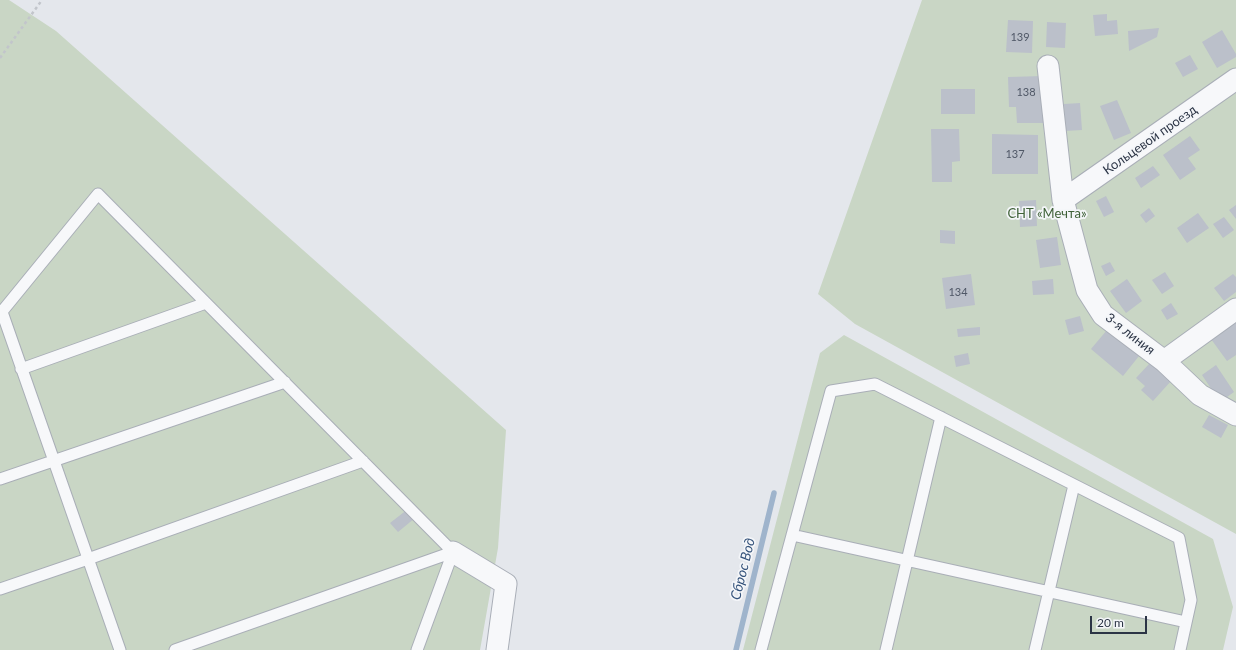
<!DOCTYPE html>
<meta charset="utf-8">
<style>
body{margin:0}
#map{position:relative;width:1236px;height:650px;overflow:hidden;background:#e4e7ec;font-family:Lato,sans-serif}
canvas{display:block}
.scale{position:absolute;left:1090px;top:616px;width:57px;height:18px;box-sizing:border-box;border:2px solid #2b3445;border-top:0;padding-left:5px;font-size:12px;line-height:14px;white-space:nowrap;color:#2b3445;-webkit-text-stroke:3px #f4f6f9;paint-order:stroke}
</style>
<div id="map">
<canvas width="1236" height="650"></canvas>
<div class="scale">20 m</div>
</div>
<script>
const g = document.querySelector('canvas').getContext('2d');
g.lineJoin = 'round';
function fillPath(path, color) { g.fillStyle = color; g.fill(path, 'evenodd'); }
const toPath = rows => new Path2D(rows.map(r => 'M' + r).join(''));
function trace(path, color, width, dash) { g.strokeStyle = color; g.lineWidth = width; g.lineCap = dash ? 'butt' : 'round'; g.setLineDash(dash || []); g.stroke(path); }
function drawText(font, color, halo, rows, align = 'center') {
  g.font = font + ' Lato,sans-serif'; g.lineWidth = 3.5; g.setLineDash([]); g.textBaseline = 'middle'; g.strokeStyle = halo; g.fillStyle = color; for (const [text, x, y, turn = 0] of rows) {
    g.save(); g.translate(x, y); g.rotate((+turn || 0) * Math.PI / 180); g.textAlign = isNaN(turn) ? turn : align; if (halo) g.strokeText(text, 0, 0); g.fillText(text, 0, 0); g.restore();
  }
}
const green = toPath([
 [0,0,9,0,56,31,506,430,498,548,480,650,0,650],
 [922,0,1236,0,1236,534,855,324,818,294],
 [844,335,1213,539,1233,607,1223,650,743,650,820,353]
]);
const stream = toPath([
 [736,650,774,493]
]);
const building = toPath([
 [1107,14,1107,21,1117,20,1118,34,1095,36,1093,15],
 [1008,20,1033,21,1032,53,1006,52],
 [1047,22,1066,23,1065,48,1046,47],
 [1159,28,1157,37,1129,51,1128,31],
 [1222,30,1236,54,1236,57,1217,68,1202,42],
 [1190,55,1198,69,1183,77,1175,63],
 [1043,76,1045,123,1017,123,1016,107,1009,107,1008,77],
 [941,89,975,89,975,114,941,114],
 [1117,100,1131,133,1114,140,1100,106],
 [1080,103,1082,130,1065,131,1064,104],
 [931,129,959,129,960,161,952,162,952,182,932,182],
 [992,134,1038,135,1038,174,992,174],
 [1190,136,1200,150,1188,158,1196,169,1180,180,1163,155],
 [1153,166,1160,175,1141,188,1135,178],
 [1106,196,1114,212,1104,217,1096,201],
 [1036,200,1037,226,1020,227,1019,201],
 [1236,205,1236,219,1229,210],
 [1149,208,1155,216,1146,223,1140,215],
 [1198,213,1209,228,1187,243,1177,228],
 [1224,217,1234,230,1223,238,1213,224],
 [940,230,955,231,955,244,940,243],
 [1057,237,1061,265,1040,268,1036,240],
 [1110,262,1115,271,1106,276,1101,266],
 [1165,272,1174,286,1162,294,1152,280],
 [971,274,975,305,946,309,942,278],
 [1233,274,1236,277,1236,292,1224,301,1214,288],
 [1053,279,1054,294,1033,295,1032,281],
 [1127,279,1142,301,1126,313,1110,291],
 [1171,303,1178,314,1167,320,1161,310],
 [1080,316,1084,331,1069,335,1065,320],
 [1236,322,1236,355,1227,361,1211,339],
 [980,327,980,335,958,337,957,329],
 [1107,330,1139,356,1123,376,1091,349],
 [968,353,970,364,956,367,954,356],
 [1150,363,1171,381,1153,401,1141,390,1145,386,1136,378],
 [1216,365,1234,392,1220,402,1202,375],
 [1209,415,1228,425,1221,438,1202,427],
 [408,509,415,518,398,532,390,523]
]);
const path = toPath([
 [0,58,42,0]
]);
const lane = toPath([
 [2,312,120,650],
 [0,314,98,194,453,552],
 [21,369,206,303],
 [0,479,285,382],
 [792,535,1186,622],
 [0,589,88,559,363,461],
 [175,650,453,552],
 [417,650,453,552],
 [761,650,831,391,875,384,1179,538,1191,600,1180,650],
 [886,650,941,417],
 [1035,650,1074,485]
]);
const street = toPath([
 [1048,66,1063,200,1087,290,1103,315,1164,361,1236,309],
 [1063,200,1236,79],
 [1164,361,1200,395,1236,415],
 [453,552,506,584,497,650]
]);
const numberNames = [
 ["139",1020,37],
 ["138",1026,92],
 ["137",1015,154],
 ["134",958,292]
];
const streetNames = [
 ["Кольцевой проезд",1150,140,-35],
 ["3-я линия",1130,334,38]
];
const parkNames = [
 ["СНТ «Мечта»",1047,214]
];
const waterNames = [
 ["Сброс Вод",743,569,-76]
];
fillPath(green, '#c9d6c5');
trace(stream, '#9fb4cc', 5.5);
fillPath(building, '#bbc0ca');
trace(lane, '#a9aeb7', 13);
trace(street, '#a9aeb7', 23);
trace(path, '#c2c5cb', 2.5, [3, 3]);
trace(lane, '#f7f8fa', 11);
trace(street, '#f7f8fa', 21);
drawText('11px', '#4f5766', null, numberNames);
drawText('13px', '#2b3445', '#f4f6f9', streetNames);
drawText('13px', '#3f6138', '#f4f6f9', parkNames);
drawText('italic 14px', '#34527a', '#f4f6f9', waterNames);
</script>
